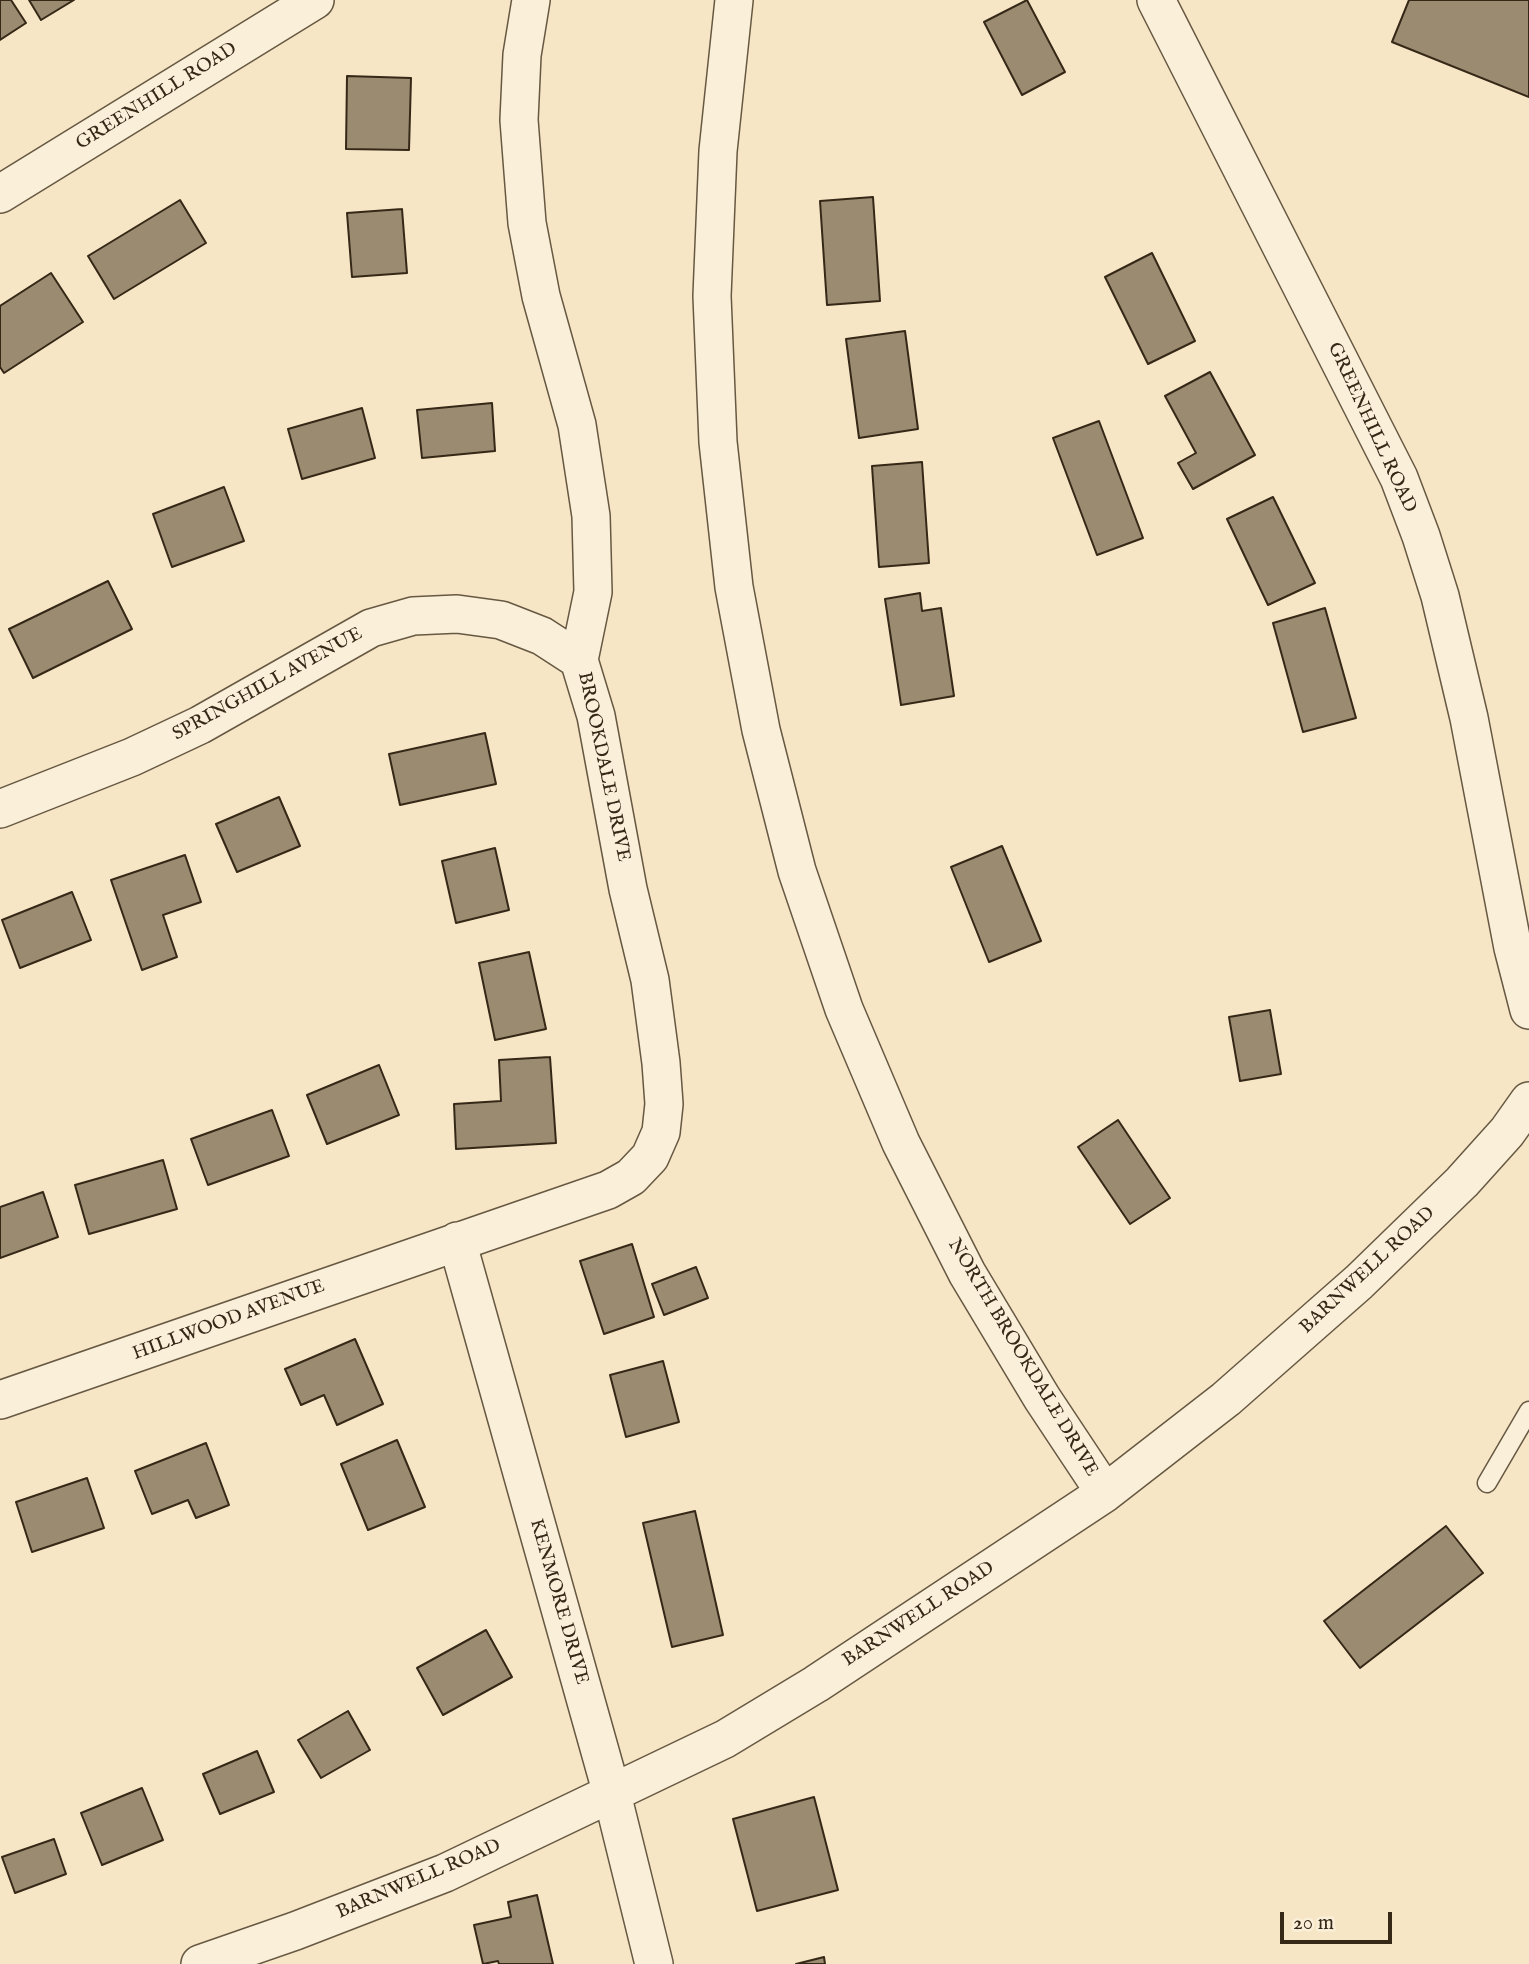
<!DOCTYPE html>
<style>
body{margin:0}
#map{position:relative;width:1529px;height:1964px;overflow:hidden;background:#f7e6c5;font-family:"IM FELL English",serif}
canvas{display:block}
.scale{position:absolute;left:1280px;top:1912px;width:112px;height:32px;box-sizing:border-box;border:4px solid #352817;border-top:0;padding-left:9px;font-size:21px;line-height:24px;white-space:nowrap;color:#352817;-webkit-text-stroke:5px #faefd9;paint-order:stroke}
</style>
<div id="map">
<canvas width="1529" height="1964"></canvas>
<div class="scale">20 m</div>
</div>
<script>
const g = document.querySelector('canvas').getContext('2d');
g.lineJoin = 'round';
function fillPath(path, color) { g.fillStyle = color; g.fill(path, 'evenodd'); }
const toPath = rows => new Path2D(rows.map(r => 'M' + r).join(''));
function trace(path, color, width, dash) { g.strokeStyle = color; g.lineWidth = width; g.lineCap = dash ? 'butt' : 'round'; g.setLineDash(dash || []); g.stroke(path); }
function drawText(font, color, halo, rows, align = 'center') {
  g.font = font + ' "IM FELL English",serif'; g.lineWidth = 7; g.setLineDash([]); g.textBaseline = 'middle'; g.strokeStyle = halo; g.fillStyle = color; for (const [text, x, y, turn = 0] of rows) {
    g.save(); g.translate(x, y); g.rotate((+turn || 0) * Math.PI / 180); g.textAlign = isNaN(turn) ? turn : align; if (halo) g.strokeText(text, 0, 0); g.fillText(text, 0, 0); g.restore();
  }
}
const building = toPath([
 [0,0,11,0,26,23,0,40,0,0],
 [29,0,74,0,41,20,29,0],
 [1027,0,1065,72,1022,95,984,22,1027,0],
 [1409,0,1529,0,1529,97,1392,42,1409,0],
 [347,76,411,78,409,150,346,149,347,76],
 [873,197,880,301,827,305,820,201,873,197],
 [180,200,206,243,114,299,88,256,180,200],
 [402,209,407,273,352,277,347,213,402,209],
 [1152,253,1195,341,1148,364,1105,277,1152,253],
 [51,273,83,322,4,373,0,367,0,306,51,273],
 [905,331,918,429,859,438,846,339,905,331],
 [1210,372,1255,455,1193,489,1178,463,1196,453,1165,396,1210,372],
 [492,403,495,451,422,458,417,410,492,403],
 [362,408,375,458,302,479,288,429,362,408],
 [1099,421,1143,538,1097,555,1053,438,1099,421],
 [922,462,929,563,879,567,872,466,922,462],
 [224,487,244,541,172,567,153,514,224,487],
 [1273,497,1315,583,1268,605,1227,519,1273,497],
 [108,581,132,629,33,678,9,629,108,581],
 [920,593,922,611,941,608,954,696,901,705,885,599,920,593],
 [1325,608,1356,718,1303,732,1273,623,1325,608],
 [485,733,496,784,400,805,389,754,485,733],
 [279,797,300,846,237,872,216,824,279,797],
 [1002,846,1041,941,989,962,951,867,1002,846],
 [495,848,509,910,456,923,442,861,495,848],
 [185,855,201,902,163,915,177,957,142,970,111,880,185,855],
 [72,892,91,940,20,968,2,920,72,892],
 [529,952,546,1029,495,1040,479,963,529,952],
 [1270,1010,1281,1074,1240,1081,1229,1017,1270,1010],
 [550,1057,556,1143,456,1149,454,1104,501,1101,499,1060,550,1057],
 [379,1065,399,1115,327,1144,307,1095,379,1065],
 [272,1110,289,1156,208,1185,191,1139,272,1110],
 [1118,1120,1170,1198,1130,1224,1078,1147,1118,1120],
 [163,1160,177,1209,89,1234,75,1185,163,1160],
 [43,1192,58,1237,0,1258,0,1207,43,1192],
 [632,1244,654,1317,604,1334,580,1261,632,1244],
 [696,1267,708,1298,664,1315,652,1284,696,1267],
 [355,1339,383,1404,337,1425,324,1395,301,1405,285,1369,355,1339],
 [663,1361,679,1422,626,1437,610,1375,663,1361],
 [397,1440,425,1507,368,1530,341,1464,397,1440],
 [206,1443,229,1505,196,1518,188,1500,152,1514,135,1471,206,1443],
 [87,1478,104,1528,32,1552,16,1502,87,1478],
 [695,1511,723,1635,672,1647,643,1523,695,1511],
 [1446,1526,1483,1573,1360,1668,1324,1621,1446,1526],
 [486,1630,512,1677,443,1715,417,1668,486,1630],
 [348,1711,370,1750,321,1778,298,1740,348,1711],
 [257,1751,274,1792,220,1814,203,1774,257,1751],
 [142,1788,163,1840,102,1865,81,1813,142,1788],
 [814,1797,838,1890,757,1911,733,1819,814,1797],
 [54,1839,66,1874,15,1893,2,1857,54,1839],
 [537,1895,553,1964,499,1964,498,1961,483,1964,474,1925,511,1917,508,1902,537,1895],
 [824,1957,825,1964,796,1964,824,1957]
]);
const lane = toPath([
 [1487,1483,1529,1411]
]);
const street = toPath([
 [734,0,718,151,712,296,718,442,734,587,761,730,797,871,844,1009,901,1143,967,1273,1042,1398,1105,1493],
 [1156,0,1399,478,1421,536,1440,596,1469,718,1513,948,1529,1010],
 [0,194,315,0],
 [0,809,132,757,200,725,371,628,413,616,457,614,501,620,542,636,579,660],
 [457,1241,612,1794,654,1964],
 [0,1400,608,1190,631,1177,650,1157,661,1132,664,1104,661,1063,650,980,628,889,596,716,579,660,593,592,591,516,577,425,541,296,527,223,519,120,522,55,531,0],
 [200,1964,295,1931,445,1873,725,1739,816,1684,1105,1493,1226,1399,1359,1282,1462,1182,1507,1132,1529,1101]
]);
const streetNames = [
 ["GREENHILL ROAD",157,97,-32],
 ["GREENHILL ROAD",1371,428,65],
 ["SPRINGHILL AVENUE",268,685,-29],
 ["BROOKDALE DRIVE",603,767,78],
 ["BARNWELL ROAD",1368,1271,-43],
 ["HILLWOOD AVENUE",229,1321,-20],
 ["NORTH BROOKDALE DRIVE",1022,1358,59],
 ["KENMORE DRIVE",558,1602,74],
 ["BARNWELL ROAD",919,1615,-33],
 ["BARNWELL ROAD",419,1880,-23]
];
fillPath(building, '#9a8b71');
trace(building, '#352817', 2);
trace(lane, '#665842', 21);
trace(street, '#665842', 40);
trace(lane, '#faefd9', 18);
trace(street, '#faefd9', 37);
drawText('19px', '#352817', '#faefd9', streetNames);
</script>
